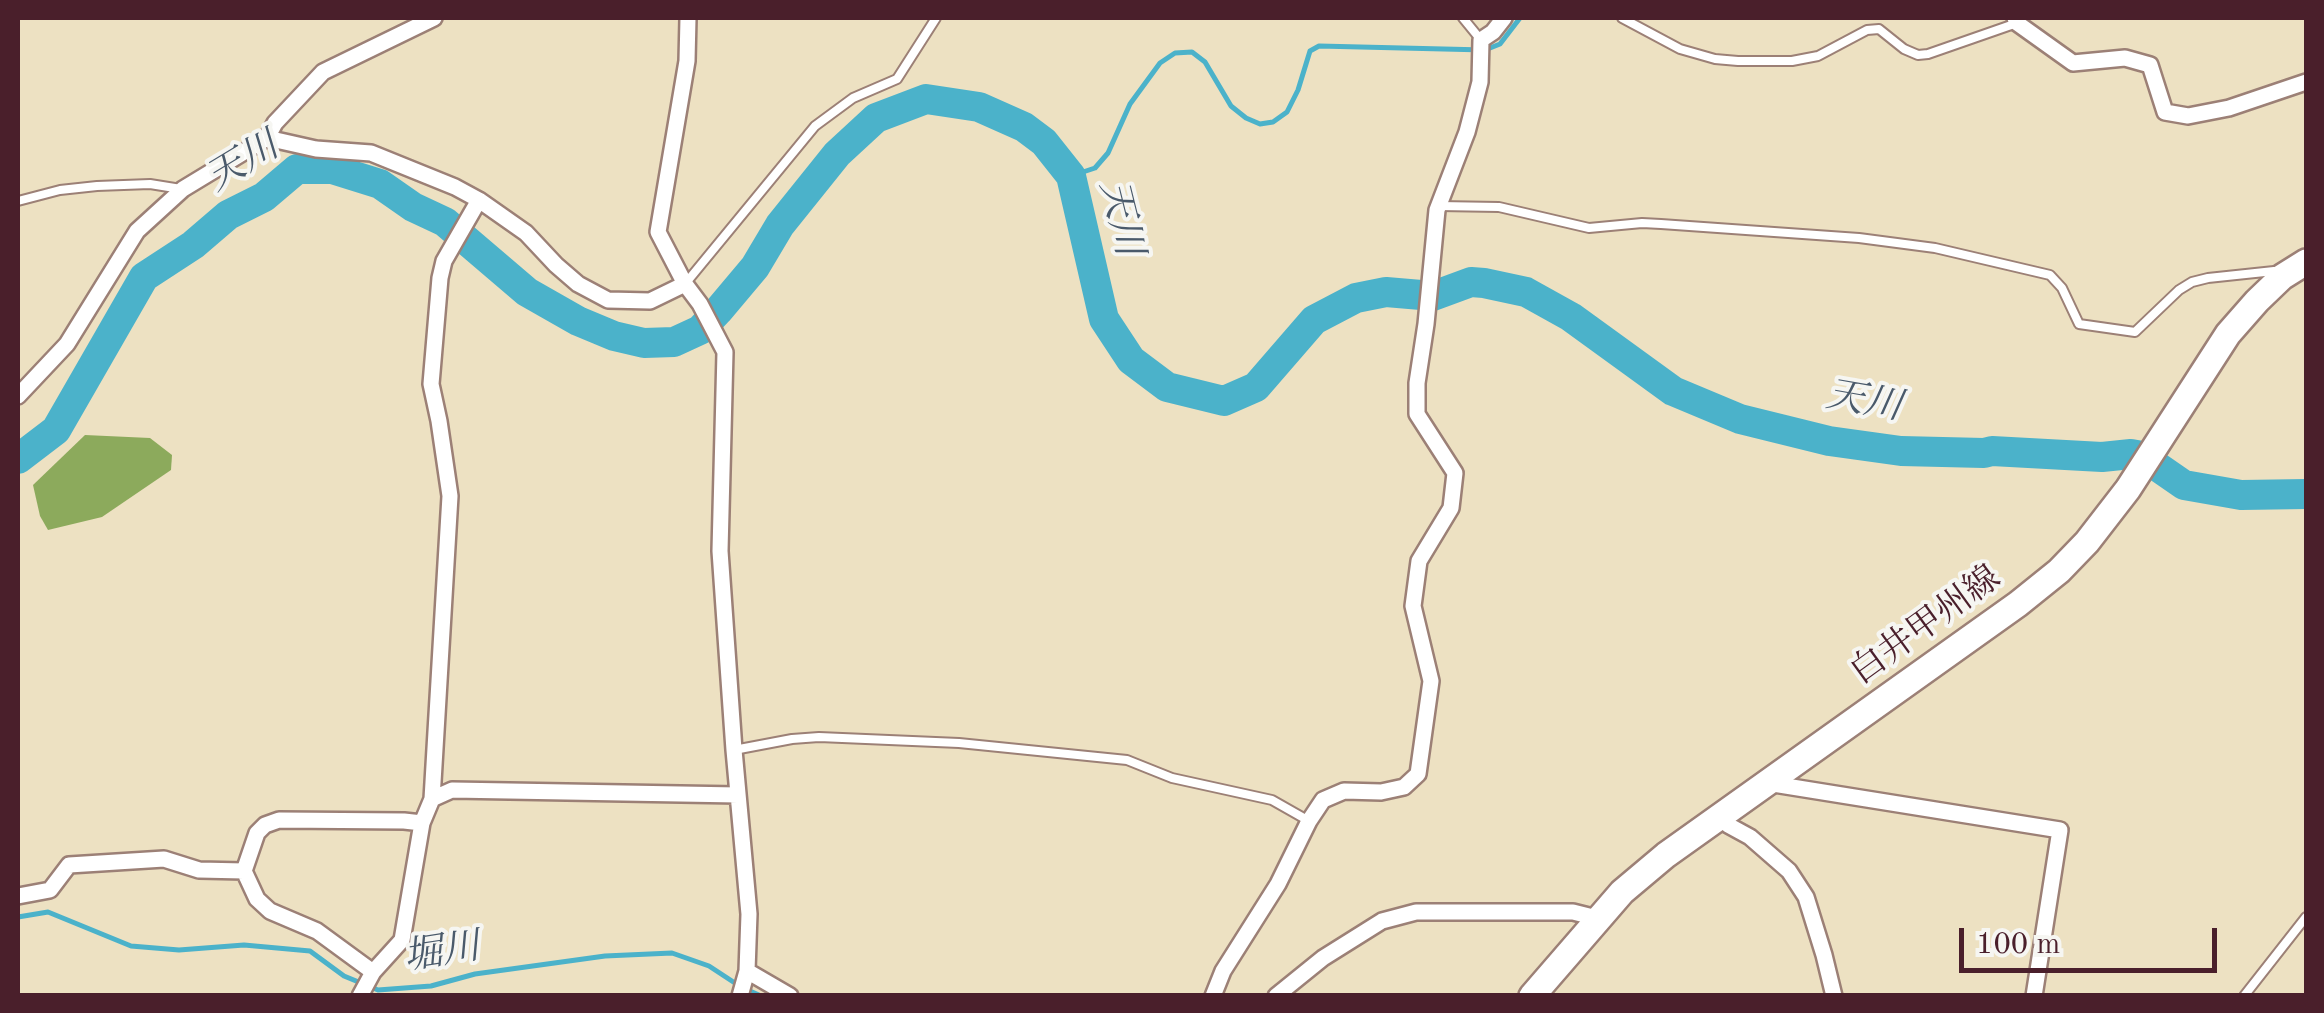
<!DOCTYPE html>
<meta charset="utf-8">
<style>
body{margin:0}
#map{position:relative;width:2324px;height:1013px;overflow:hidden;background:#ede1c2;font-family:"Old Standard TT",serif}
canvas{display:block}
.frame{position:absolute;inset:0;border:20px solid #4a1f2b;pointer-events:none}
.scale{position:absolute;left:1959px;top:928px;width:258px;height:45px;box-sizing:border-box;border:5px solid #4a1f2b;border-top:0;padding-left:12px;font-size:30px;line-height:35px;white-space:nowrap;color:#4a1f2b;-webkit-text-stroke:8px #f6f6f2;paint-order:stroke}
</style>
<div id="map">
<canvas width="2324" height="1013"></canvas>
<div class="frame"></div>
<div class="scale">100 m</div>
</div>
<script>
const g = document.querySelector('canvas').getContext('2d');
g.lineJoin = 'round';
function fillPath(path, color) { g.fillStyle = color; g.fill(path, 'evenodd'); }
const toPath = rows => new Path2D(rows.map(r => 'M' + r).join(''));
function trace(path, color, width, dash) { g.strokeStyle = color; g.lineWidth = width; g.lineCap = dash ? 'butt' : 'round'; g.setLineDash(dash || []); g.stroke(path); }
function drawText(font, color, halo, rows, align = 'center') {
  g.font = font + ' "Old Standard TT","Noto Serif JP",serif'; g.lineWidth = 8; g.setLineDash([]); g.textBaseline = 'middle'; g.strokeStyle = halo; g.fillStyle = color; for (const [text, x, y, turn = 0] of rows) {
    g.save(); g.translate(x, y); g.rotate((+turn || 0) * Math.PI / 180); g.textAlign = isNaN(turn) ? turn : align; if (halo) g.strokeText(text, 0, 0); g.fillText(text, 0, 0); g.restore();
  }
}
const forest = toPath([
 [85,435,150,438,172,455,171,470,102,517,48,530,40,516,33,485]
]);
const stream = toPath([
 [1071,176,1095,168,1108,153,1130,104,1160,63,1175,53,1192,52,1205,62,1231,106,1246,118,1260,124,1273,122,1287,112,1298,90,1310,51,1319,46,1485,50,1500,44,1520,18],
 [18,917,48,912,131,946,179,950,244,945,310,951,344,976,378,990,431,986,475,974,605,956,672,953,709,966,741,987,761,996]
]);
const river = toPath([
 [18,459,56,430,144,277,193,245,228,215,264,197,297,169,332,169,380,184,413,207,445,222,527,292,578,321,614,336,644,343,674,342,700,330,718,311,755,267,780,225,837,154,876,118,926,99,979,107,1024,127,1044,142,1071,176,1104,319,1131,360,1167,387,1224,401,1256,387,1314,320,1356,298,1386,292,1433,296,1471,282,1484,283,1526,292,1571,317,1673,391,1740,419,1829,441,1901,451,1984,453,1992,451,2102,457,2131,454,2142,456,2184,485,2241,495,2306,494]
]);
const service = toPath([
 [1463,18,1481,40],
 [1622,18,1680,49,1715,59,1738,61,1792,61,1818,56,1867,30,1879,29,1904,49,1918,55,1928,54,2017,23],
 [18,201,60,190,97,186,150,184,181,189],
 [1439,206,1499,207,1589,228,1642,223,1661,224,1859,238,1935,248,2050,275,2062,288,2079,324,2135,332,2179,290,2192,282,2208,278,2274,271,2277,273],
 [685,284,815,126,853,98,897,79,936,18],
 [734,750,792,739,819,737,959,743,1127,760,1172,778,1272,800,1309,821],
 [2244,996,2306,917]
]);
const minor = toPath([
 [688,18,687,61,658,232,685,284,700,304,725,352,720,551,734,750,749,914,747,971,740,996],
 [2015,18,2017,23,2073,63,2125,58,2150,65,2165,112,2188,116,2229,108,2306,82],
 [267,138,316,149,371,153,455,187,479,200,526,233,556,265,578,284,608,300,650,301,685,284],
 [18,396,67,344,137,231,183,189,267,138,275,123,323,72,434,18],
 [1767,783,2060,830,2034,996],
 [432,799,452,790,738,795],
 [1721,816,1728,825,1750,837,1789,871,1806,897,1824,955,1834,996],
 [18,896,50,890,69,865,164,859,199,870,244,871],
 [747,971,790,996],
 [373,972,317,931,270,911,257,899,244,871,257,833,265,825,279,820,404,821,422,823],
 [360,996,373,972,402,940,422,823,432,799,450,496,439,421,431,384,440,278,444,261,479,200],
 [1213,996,1223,971,1278,884,1309,821,1323,800,1344,791,1381,792,1404,787,1418,774,1431,681,1413,606,1419,561,1451,508,1455,473,1417,414,1417,383,1426,324,1437,210,1467,132,1480,82,1481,40,1493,32,1504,18],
 [1276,996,1323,958,1382,921,1416,912,1573,912,1597,918]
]);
const primary = toPath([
 [1532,996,1622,892,1666,855,2018,604,2059,571,2087,542,2128,489,2228,334,2257,301,2282,277,2306,262]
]);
const streetNames = [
 ["白井甲州線",1926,626,-36]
];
const waterNames = [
 ["天川",243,163,-31],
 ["天川",1120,218,76],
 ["天川",1864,402,10],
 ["堀川",442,953,-9]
];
fillPath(forest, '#8caa5c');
trace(stream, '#4bb2ca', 5);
trace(river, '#4bb2ca', 30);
trace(service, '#9c8076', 12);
trace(minor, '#9c8076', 20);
trace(primary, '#9c8076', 30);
trace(service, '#fff', 8);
trace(minor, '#fff', 15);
trace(primary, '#fff', 25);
drawText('35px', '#4a1f2b', '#f6f6f2', streetNames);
drawText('italic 38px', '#4a5a6b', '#f6f6f2', waterNames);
</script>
